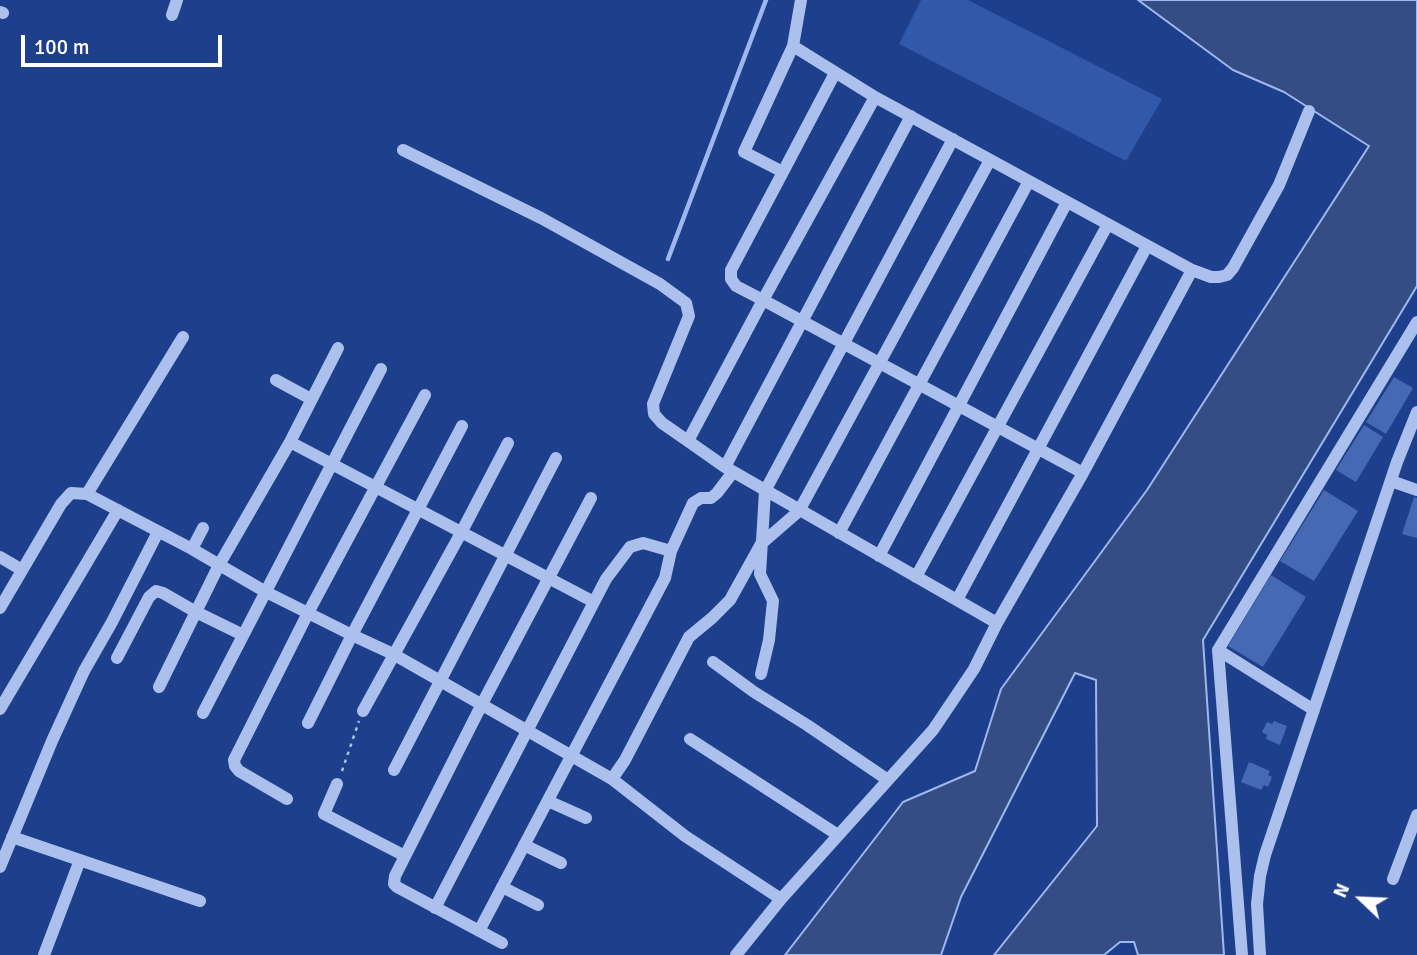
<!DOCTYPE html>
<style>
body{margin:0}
#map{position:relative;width:1417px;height:955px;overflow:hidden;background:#1e3f8b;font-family:Signika,sans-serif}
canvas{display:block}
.north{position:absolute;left:1326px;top:864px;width:70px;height:70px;-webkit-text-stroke:5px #1e3f8b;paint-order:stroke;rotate:293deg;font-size:19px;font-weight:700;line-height:28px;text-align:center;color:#fff}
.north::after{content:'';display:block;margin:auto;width:24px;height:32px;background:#fff;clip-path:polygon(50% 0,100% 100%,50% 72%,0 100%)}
.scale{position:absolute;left:21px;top:35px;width:201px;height:32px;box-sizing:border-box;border:4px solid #fff;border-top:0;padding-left:9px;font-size:21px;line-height:24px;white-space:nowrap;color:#fff;-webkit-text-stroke:5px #1e3f8b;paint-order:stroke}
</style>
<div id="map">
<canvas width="1417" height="955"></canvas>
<div class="north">N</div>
<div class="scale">100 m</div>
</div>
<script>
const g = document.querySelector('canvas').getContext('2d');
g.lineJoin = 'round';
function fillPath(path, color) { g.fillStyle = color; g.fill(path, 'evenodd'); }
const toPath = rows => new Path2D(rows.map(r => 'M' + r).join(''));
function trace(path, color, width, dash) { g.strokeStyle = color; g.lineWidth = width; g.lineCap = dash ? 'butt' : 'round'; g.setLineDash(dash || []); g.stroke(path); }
const green = toPath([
 [921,0,968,0,1162,99,1126,161,899,44]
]);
const water = toPath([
 [1138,0,1417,0,1417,286,1203,640,1224,955,1138,955,1134,942,1120,942,1104,955,994,955,1097,826,1096,680,1075,673,961,897,941,955,785,955,903,802,975,771,1001,689,1147,490,1369,146,1284,92,1233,70,1138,0]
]);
const stream = toPath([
 [668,259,766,0]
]);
const building = toPath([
 [1394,377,1413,388,1386,434,1366,422],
 [1364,425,1383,437,1356,482,1336,470],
 [1324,490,1358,511,1314,581,1280,561],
 [1414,497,1417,498,1417,538,1402,534],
 [1271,575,1306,597,1263,667,1228,646],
 [1274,721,1287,726,1280,745,1266,739,1267,735,1262,732,1267,722,1272,724],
 [1249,762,1270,771,1268,775,1272,777,1268,787,1264,785,1261,790,1241,782]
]);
const path = toPath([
 [342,771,359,721]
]);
const minor = toPath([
 [0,12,3,13],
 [172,15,177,0],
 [793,46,801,0],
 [875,97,763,300,1083,473],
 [403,150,541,218,660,284,686,303,689,316,653,404,654,414,662,423,688,441],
 [783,172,835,73],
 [1192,270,1211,277,1219,277,1227,275,1233,268,1279,185,1309,111],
 [276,380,311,399],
 [290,442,594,602],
 [725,467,911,116],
 [1391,481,1417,490],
 [87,494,183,337],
 [839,533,1029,181],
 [192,549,203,528],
 [879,556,1067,202],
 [0,557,22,570],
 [916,577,1108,224],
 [957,600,1147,246],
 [0,608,61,504,71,493,87,494,192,549,266,592,352,635,393,654,612,779,685,836,781,899],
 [1218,650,1314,710],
 [117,658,149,597,156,591,163,593,196,612,243,635],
 [713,662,754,692,807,725,888,780],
 [761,674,769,640,773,601,760,574,765,491,953,139],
 [159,687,219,565,290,442,338,348],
 [0,709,118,510],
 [363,711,461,533,508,443],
 [203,713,381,369],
 [308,723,352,635,462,426],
 [690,739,838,835],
 [394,770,556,458],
 [612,779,625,760,689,637,712,618,730,600,761,544,799,511,990,160],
 [337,784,324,814,405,856],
 [287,799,239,771,235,766,234,760,308,613,425,395],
 [548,801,586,818],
 [12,837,200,901],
 [524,845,561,863],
 [0,867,52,741,84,671,112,622,158,532],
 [1393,879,1417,815],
 [502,887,538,905],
 [435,908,606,579,630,547,643,543,671,551],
 [479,931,665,578,671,551,693,503,701,498,711,498,717,493,733,472],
 [502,943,397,887,394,884,395,876,482,704,591,498],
 [44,955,80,860],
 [736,955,781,899,933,730,974,669,997,623,1083,473,1192,270,875,97,793,46,744,152,783,172,731,270,731,279,736,286,763,300,688,441,725,467,997,623],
 [1242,955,1218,650,1417,322],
 [1260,955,1257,904,1260,876,1265,855,1397,462,1417,412]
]);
fillPath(green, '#3258a9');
fillPath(water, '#344d85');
trace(water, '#9eb8ee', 2);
trace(stream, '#9eb8ee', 4.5);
fillPath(building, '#4669b3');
trace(path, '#abc0ec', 2.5, [3.5, 5]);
trace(minor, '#abc0ec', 12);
</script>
